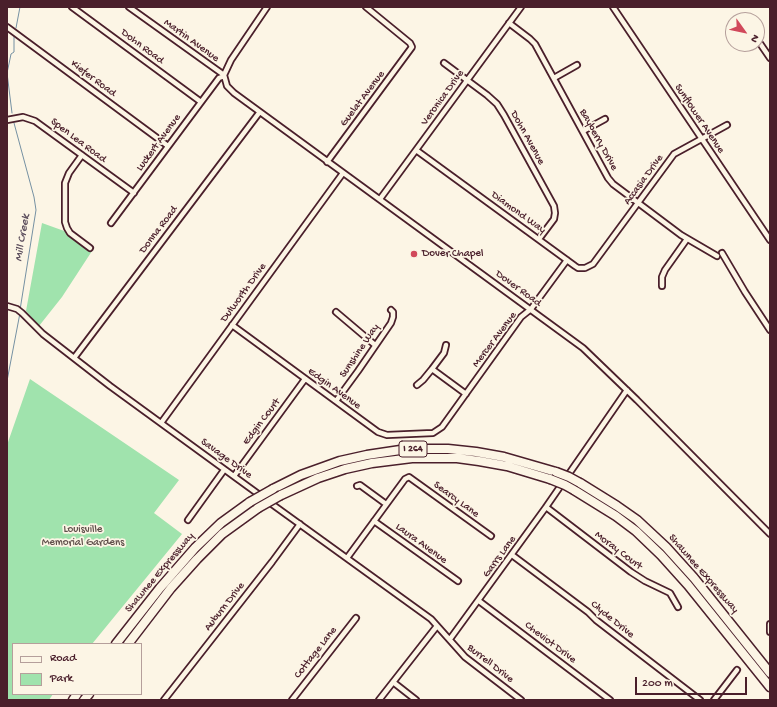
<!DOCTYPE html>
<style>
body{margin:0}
#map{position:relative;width:777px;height:707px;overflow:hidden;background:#fcf5e5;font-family:"Gochi Hand",sans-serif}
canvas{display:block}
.frame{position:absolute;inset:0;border:8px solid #4a1f2b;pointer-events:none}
.legend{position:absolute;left:12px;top:643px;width:130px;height:52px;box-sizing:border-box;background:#fcf5e5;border:1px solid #b59f9b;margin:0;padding:5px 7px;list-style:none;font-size:12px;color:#4a1f2b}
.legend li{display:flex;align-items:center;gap:8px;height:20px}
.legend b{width:20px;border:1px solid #b59f9b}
.north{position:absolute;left:725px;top:12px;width:40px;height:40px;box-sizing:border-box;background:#fcf5e5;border:1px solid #b59f9b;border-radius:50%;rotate:123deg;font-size:11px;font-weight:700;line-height:16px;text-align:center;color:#4a1f2b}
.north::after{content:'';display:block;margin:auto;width:14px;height:18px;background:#d1495b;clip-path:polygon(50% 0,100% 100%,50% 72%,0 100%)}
.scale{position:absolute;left:635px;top:677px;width:112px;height:18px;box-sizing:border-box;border:2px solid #4a1f2b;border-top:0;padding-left:5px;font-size:12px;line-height:14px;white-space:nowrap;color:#4a1f2b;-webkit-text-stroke:3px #fcf5e5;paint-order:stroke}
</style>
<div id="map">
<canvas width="777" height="707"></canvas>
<div class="frame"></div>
<ul class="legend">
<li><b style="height:5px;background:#fcf5e5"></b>Road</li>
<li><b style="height:11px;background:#a0e3ad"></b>Park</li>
</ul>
<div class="north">N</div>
<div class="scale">200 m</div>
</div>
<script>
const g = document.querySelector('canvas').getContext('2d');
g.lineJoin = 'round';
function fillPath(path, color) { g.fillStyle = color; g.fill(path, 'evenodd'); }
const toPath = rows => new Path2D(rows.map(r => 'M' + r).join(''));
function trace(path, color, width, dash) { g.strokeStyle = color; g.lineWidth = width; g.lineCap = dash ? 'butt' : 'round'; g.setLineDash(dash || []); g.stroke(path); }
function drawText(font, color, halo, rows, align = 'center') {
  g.font = font + ' "Gochi Hand",sans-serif'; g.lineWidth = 3.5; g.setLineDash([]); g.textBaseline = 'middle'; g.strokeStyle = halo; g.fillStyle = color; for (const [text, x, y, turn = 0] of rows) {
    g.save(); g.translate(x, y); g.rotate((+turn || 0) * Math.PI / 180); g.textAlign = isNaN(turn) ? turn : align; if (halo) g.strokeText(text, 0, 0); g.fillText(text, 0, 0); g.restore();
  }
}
const green = toPath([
 [42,223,67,232,92,251,62,297,39,326,26,311],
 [30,379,179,480,154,513,182,534,92,644,13,644,13,694,53,694,49,700,7,700,7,445]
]);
const stream = toPath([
 [16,28,20,7],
 [12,113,7,73,10,59,11,54,14,52,14,37],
 [14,123,34,197,36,210,20,310],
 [7,381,20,313]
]);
const minor = toPath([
 [72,7,201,102],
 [129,7,224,75],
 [267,7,231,60,224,75,227,86,234,93,583,348,637,400,770,534],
 [613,7,770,240],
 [509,23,530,39,535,44,608,178,613,184,681,235,717,256],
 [7,27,168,146],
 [757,39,770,58],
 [444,63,487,95,497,104,504,115,554,206,555,213,554,219,539,239],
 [554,78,577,65],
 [7,120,23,117,35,121,134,193],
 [583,131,605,119],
 [416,150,575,266,578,268,585,268,593,264,674,154,727,125],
 [82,155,69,173,65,183,65,222,67,228,70,233,90,248],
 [327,162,412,47,410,43,366,7],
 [380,199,521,7],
 [111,223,219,78,224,76],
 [722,253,745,292,770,330],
 [662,286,662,277,665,270,687,239],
 [7,306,17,309,22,313,43,334,110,386,261,496],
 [336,312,375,345],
 [232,325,378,432,387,435,433,433,442,427,521,317,531,309,567,260],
 [74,358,259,113],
 [432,369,466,394],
 [417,385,423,380,432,369,444,353,446,345],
 [336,401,358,371,391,323,393,317,393,312,391,310],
 [161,423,343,173],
 [234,476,305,379],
 [357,486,360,485,386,504],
 [269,502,431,619,465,657,521,700],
 [546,507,631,572,645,581,670,593,678,607],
 [188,520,224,470],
 [374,521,458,581],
 [512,555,588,612,596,620,700,700],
 [347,558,405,479,409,477,491,536],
 [479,601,610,700],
 [770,624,770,632],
 [450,639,546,507,627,390],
 [393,682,416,700],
 [164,700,272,562,300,524],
 [292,700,356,618],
 [379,700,437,626],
 [714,700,737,670]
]);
const motorway = toPath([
 [580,483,617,506,637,520,666,547,694,578,770,673],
 [273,489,301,475,340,461,367,455,407,449,448,449,476,452,504,457,556,472],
 [574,490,616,516,636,531,661,555,688,585,770,687],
 [281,495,318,478,345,469,372,463,412,458,457,458,479,461,507,466,550,479],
 [116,644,160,588,195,548,221,523,250,502],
 [128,644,171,588,197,559,222,534,258,508],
 [73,700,77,694],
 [84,700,89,694]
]);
const motorwayBridge = toPath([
 [556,472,569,477,580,483],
 [550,479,565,485,574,490],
 [250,502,273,489],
 [258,508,281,495]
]);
const markers = [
 [414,254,4,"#d1495b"]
];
const shields = [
 [413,449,28]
];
const shieldNames = [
 ["I 264",413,449]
];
const streetNames = [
 ["Martin Avenue",191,41,36],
 ["Dohn Road",142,47,37],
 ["Kiefer Road",93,79,37],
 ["Veronica Drive",443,98,-54],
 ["Guelat Avenue",363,99,-53],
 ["Sunflower Avenue",699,119,56],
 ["Dohn Avenue",527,138,61],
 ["Bayberry Drive",598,140,61],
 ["Spen Lea Road",78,141,37],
 ["Luckert Avenue",159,143,-54],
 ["Accasia Drive",644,180,-54],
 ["Diamond Way",518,213,36],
 ["Donna Road",159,230,-53],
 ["Dover Road",518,289,36],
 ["Dulworth Drive",244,293,-54],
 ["Mercer Avenue",495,340,-53],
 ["Sunshine Way",360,351,-56],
 ["Edgin Avenue",334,389,36],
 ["Edgin Court",262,422,-53],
 ["Savage Drive",226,459,36],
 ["Searcy Lane",456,500,36],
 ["Laura Avenue",421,544,36],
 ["Moray Court",618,551,37],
 ["Garrs Lane",500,557,-54],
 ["Shawnee Expressway",160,573,-50],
 ["Shawnee Expressway",703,574,49],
 ["Auburn Drive",225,607,-52],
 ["Clyde Drive",612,620,39],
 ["Cheviot Drive",550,643,37],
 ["Cottage Lane",316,653,-52],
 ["Burrell Drive",490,664,38]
];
const poiNames = [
 ["Dover Chapel",422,254]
];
const parkNames = [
 ["Louisville",83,530],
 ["Memorial Gardens",83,543]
];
const waterNames = [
 ["Mill Creek",23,238,-81]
];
fillPath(green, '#a0e3ad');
trace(stream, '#7590a2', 1);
trace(minor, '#4a1f2b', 8);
trace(motorway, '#4a1f2b', 11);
trace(minor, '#fcf5e5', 4.5);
trace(motorway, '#fcf5e5', 8);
trace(motorwayBridge, '#4a1f2b', 11, []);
trace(motorwayBridge, '#fcf5e5', 8);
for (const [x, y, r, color] of markers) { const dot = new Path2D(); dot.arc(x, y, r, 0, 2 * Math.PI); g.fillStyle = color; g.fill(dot); trace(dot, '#fcf5e5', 1.5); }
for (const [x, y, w] of shields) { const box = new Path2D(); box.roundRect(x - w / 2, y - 8, w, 16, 3); g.fillStyle = '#fcf5e5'; g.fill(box); trace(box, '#4a1f2b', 1); }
drawText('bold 10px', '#4a1f2b', null, shieldNames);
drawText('11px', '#4a1f2b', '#fcf5e5', streetNames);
drawText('11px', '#4a1f2b', '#fcf5e5', poiNames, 'left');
drawText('11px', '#60504c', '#fcf5e5', parkNames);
drawText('italic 12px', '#5c4e5d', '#fcf5e5', waterNames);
</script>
